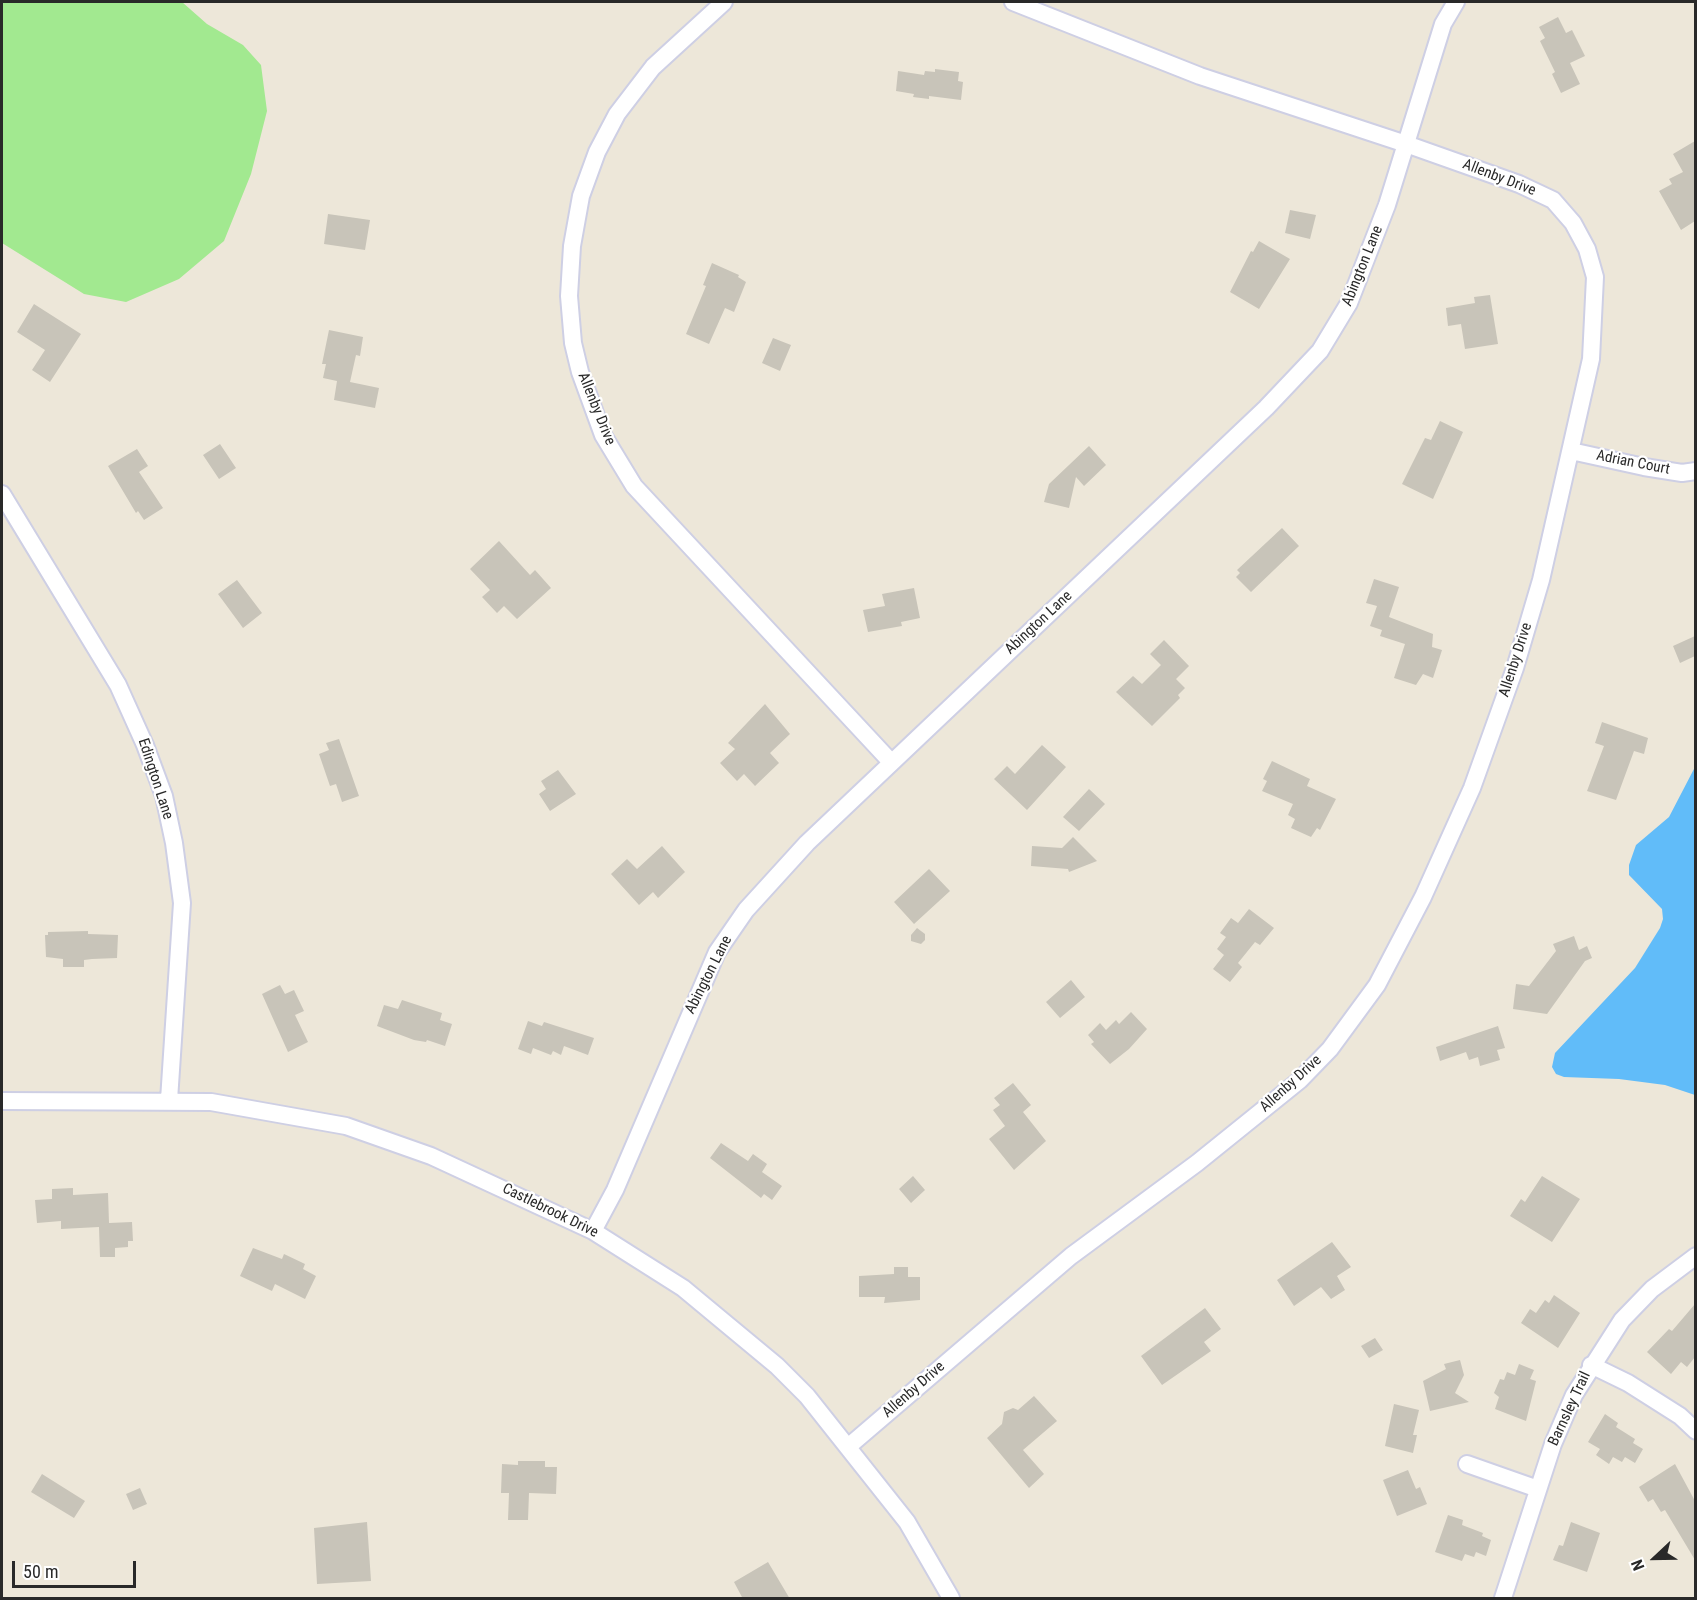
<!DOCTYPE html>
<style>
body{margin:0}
#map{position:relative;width:1697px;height:1600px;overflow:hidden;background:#ede7d9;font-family:"Roboto Condensed",sans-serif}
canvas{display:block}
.frame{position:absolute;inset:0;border:3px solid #292929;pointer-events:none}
.north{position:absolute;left:1625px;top:1528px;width:60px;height:60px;-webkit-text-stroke:4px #fff;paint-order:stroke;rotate:248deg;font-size:16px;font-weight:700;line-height:24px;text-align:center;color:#292929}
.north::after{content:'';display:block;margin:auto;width:21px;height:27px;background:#292929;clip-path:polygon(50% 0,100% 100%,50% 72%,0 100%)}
.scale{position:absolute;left:12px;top:1561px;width:124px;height:27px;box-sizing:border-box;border:3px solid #292929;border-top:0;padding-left:8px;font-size:18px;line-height:21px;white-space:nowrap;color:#292929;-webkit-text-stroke:4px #fff;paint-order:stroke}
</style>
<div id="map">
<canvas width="1697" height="1600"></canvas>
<div class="frame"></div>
<div class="north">N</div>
<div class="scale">50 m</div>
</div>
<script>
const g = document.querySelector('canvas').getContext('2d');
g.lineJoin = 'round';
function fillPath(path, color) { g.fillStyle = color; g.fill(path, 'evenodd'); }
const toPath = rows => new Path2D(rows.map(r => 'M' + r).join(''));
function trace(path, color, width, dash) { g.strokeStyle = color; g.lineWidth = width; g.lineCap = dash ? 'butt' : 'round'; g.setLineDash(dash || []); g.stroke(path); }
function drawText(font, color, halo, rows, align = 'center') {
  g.font = font + ' "Roboto Condensed",sans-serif'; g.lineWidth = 4.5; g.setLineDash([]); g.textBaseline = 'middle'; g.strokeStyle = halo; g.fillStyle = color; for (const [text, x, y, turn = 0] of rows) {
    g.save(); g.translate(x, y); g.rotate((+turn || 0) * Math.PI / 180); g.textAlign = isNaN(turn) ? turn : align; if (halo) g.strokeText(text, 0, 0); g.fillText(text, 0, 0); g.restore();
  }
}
const green = toPath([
 [2,2,182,2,207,24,243,45,261,65,267,111,251,174,224,241,179,279,126,302,84,294,2,243]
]);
const water = toPath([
 [1695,767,1695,1095,1665,1085,1619,1079,1564,1077,1556,1074,1552,1067,1555,1053,1635,968,1660,928,1663,919,1662,909,1629,875,1629,865,1636,845,1669,817]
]);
const building = toPath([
 [1558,17,1566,33,1572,30,1585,56,1570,63,1580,84,1561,93,1552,74,1555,72,1540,41,1545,38,1539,27],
 [935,69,959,72,958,81,963,82,961,100,929,96,929,99,913,97,914,94,896,91,898,71,924,75,925,71,935,72],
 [1695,141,1695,221,1681,230,1659,191,1672,184,1669,179,1683,172,1673,154],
 [1290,210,1316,215,1310,239,1285,233],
 [328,214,370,220,365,250,324,244],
 [1259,241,1290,259,1259,309,1230,292,1251,251,1253,252],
 [712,263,739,275,738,277,746,282,734,312,725,308,709,344,686,334,706,286,703,285],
 [1490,295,1498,344,1465,349,1461,324,1448,326,1446,308,1475,303,1474,297],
 [34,304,81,334,50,382,32,370,45,350,17,332],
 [329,330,363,337,360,356,356,355,350,382,379,388,375,408,334,400,337,381,323,378,326,364,322,364],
 [773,338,791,345,780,371,762,363],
 [1440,421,1463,432,1433,499,1402,484,1425,438,1431,440],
 [220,444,236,468,219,479,203,455],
 [1089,446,1106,465,1084,486,1076,477,1069,508,1044,502,1049,484],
 [137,449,148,466,139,472,163,508,144,520,138,511,136,513,108,466],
 [1282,528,1299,546,1251,592,1236,577,1240,573,1237,570],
 [499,541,530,575,535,570,551,588,517,619,504,606,497,613,482,597,490,590,470,569],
 [1374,579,1399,587,1389,617,1433,634,1432,647,1442,650,1433,678,1423,674,1416,685,1394,678,1405,644,1380,636,1382,630,1370,626,1377,606,1366,603],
 [237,580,262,613,243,628,218,594],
 [914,588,920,618,901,622,902,626,868,632,863,610,885,606,882,594],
 [1695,636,1695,656,1680,663,1673,646],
 [1164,640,1189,666,1176,679,1185,688,1178,695,1180,698,1152,726,1116,692,1133,676,1142,684,1161,665,1150,654],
 [765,704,790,734,770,753,779,763,755,786,744,774,737,781,720,763,735,749,728,743],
 [1602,722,1648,738,1644,754,1634,751,1616,800,1587,791,1604,746,1595,743],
 [339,739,359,796,342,802,336,784,330,786,319,754,329,750,326,743],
 [1042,745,1066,767,1027,810,994,779,1007,766,1015,774],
 [1272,761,1310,779,1307,786,1336,799,1320,830,1317,828,1311,837,1291,828,1295,819,1288,815,1293,804,1262,791,1267,781,1263,779],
 [558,770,576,794,550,811,539,794,546,789,541,781],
 [1089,789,1105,804,1079,831,1063,817],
 [1073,837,1097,861,1069,872,1068,869,1031,866,1032,846,1062,848],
 [662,846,685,872,658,898,653,892,639,905,611,874,627,859,637,869],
 [929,869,950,891,914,924,894,902],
 [1249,909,1274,928,1260,945,1255,942,1238,963,1242,967,1230,982,1213,969,1224,955,1217,949,1226,937,1220,933,1231,918,1238,923],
 [917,928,925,934,925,940,921,944,911,941,911,935],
 [88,931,88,934,118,935,117,958,92,959,84,960,84,967,63,967,63,959,46,957,45,935,48,935,48,932],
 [1574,936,1579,950,1587,946,1592,958,1585,961,1547,1014,1513,1009,1516,984,1529,986,1556,951,1553,944],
 [1071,980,1085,997,1060,1018,1046,1002],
 [280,985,285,994,294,990,304,1011,295,1015,308,1042,288,1052,262,994],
 [402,1000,442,1013,440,1020,452,1024,445,1046,427,1040,426,1042,414,1040,377,1026,384,1005,398,1009],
 [1131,1012,1147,1029,1129,1049,1110,1064,1091,1044,1094,1042,1088,1035,1100,1023,1106,1030,1116,1020,1119,1024],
 [528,1021,542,1026,544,1022,594,1038,588,1055,564,1046,561,1055,553,1051,551,1055,533,1048,531,1054,518,1049],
 [1498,1026,1505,1048,1497,1050,1500,1060,1480,1066,1478,1057,1469,1060,1466,1052,1440,1061,1436,1047],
 [1013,1083,1031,1105,1023,1112,1046,1141,1014,1170,989,1139,1005,1126,993,1110,1000,1105,994,1098],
 [721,1143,748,1161,753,1154,767,1164,762,1172,782,1186,772,1200,764,1194,761,1198,710,1158],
 [913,1176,925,1190,911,1203,899,1189],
 [1542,1176,1580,1199,1552,1242,1510,1216,1521,1199,1525,1202],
 [73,1188,73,1195,108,1193,109,1223,132,1222,133,1241,128,1241,128,1247,115,1248,115,1257,100,1257,99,1227,61,1229,61,1221,37,1223,35,1200,52,1199,52,1189],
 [1332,1242,1351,1267,1337,1276,1345,1290,1331,1299,1321,1287,1294,1306,1277,1280],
 [253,1248,282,1259,284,1254,305,1264,303,1269,316,1276,305,1299,275,1284,272,1291,240,1276],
 [894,1267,908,1267,908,1277,920,1277,920,1300,884,1303,885,1297,859,1297,859,1276,894,1274],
 [1554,1295,1580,1313,1558,1348,1521,1323,1530,1309,1536,1313,1545,1300,1549,1303],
 [1695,1304,1695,1357,1687,1367,1681,1362,1671,1374,1647,1352,1669,1329,1672,1331],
 [1205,1308,1221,1329,1204,1342,1211,1351,1162,1385,1141,1356],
 [1375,1338,1383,1350,1369,1358,1361,1346],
 [1460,1360,1464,1375,1455,1393,1469,1402,1430,1411,1423,1381,1446,1369,1444,1364],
 [1519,1364,1534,1370,1530,1379,1536,1381,1526,1421,1495,1409,1499,1397,1494,1393,1500,1379,1504,1380,1507,1372,1515,1375],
 [1034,1396,1057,1421,1023,1450,1044,1474,1029,1488,987,1438,1002,1424,1004,1412,1013,1408,1018,1410],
 [1394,1404,1419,1410,1413,1435,1417,1435,1413,1453,1385,1446],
 [1605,1414,1618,1423,1616,1427,1635,1439,1633,1443,1643,1449,1635,1463,1625,1457,1622,1462,1613,1457,1609,1464,1596,1455,1600,1449,1588,1442],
 [518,1461,545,1461,545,1467,557,1467,556,1494,529,1493,528,1520,508,1520,509,1493,501,1493,502,1464,518,1465],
 [1675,1464,1695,1501,1695,1560,1665,1510,1661,1512,1653,1499,1648,1502,1639,1487],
 [1408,1470,1416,1489,1420,1487,1427,1504,1397,1516,1383,1480],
 [42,1474,85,1501,74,1518,31,1492],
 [140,1488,147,1504,133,1510,126,1494],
 [1448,1515,1463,1520,1462,1525,1483,1533,1482,1536,1491,1540,1486,1556,1476,1552,1474,1557,1465,1554,1462,1561,1435,1552],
 [367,1522,371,1581,317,1584,314,1528],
 [1571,1522,1600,1533,1587,1572,1553,1560,1559,1545,1563,1546],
 [768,1562,790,1599,743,1599,734,1582]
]);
const street = toPath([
 [724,2,653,67,617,114,597,152,581,196,572,246,569,296,573,343,580,372,603,435,634,486,891,762],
 [1571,451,1644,467,1682,473,1696,471],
 [2,494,118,685,145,745,164,796,174,843,182,903,169,1100],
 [2,1101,211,1102,346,1126,431,1156,593,1231,683,1288,777,1366,807,1396,907,1522,951,1598],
 [593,1231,615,1190,717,952,746,910,807,843,1266,408,1320,351,1349,303,1387,205,1443,24,1456,2],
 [1591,1365,1628,1383,1680,1416,1696,1431],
 [849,1446,1071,1256,1197,1163,1300,1080,1330,1049,1377,985,1423,897,1472,788,1515,668,1541,580,1591,359,1595,277,1587,249,1573,223,1553,200,1519,184,1406,144,1200,76,1013,2],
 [1467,1464,1538,1489],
 [1503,1598,1553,1444,1574,1395,1622,1320,1652,1289,1696,1256]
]);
const streetNames = [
 ["Allenby Drive",1499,178,21],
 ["Abington Lane",1363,266,-68],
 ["Allenby Drive",596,409,68],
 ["Adrian Court",1633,463,11],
 ["Abington Lane",1039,623,-43],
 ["Allenby Drive",1516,660,-72],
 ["Edington Lane",155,779,72],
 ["Abington Lane",709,975,-63],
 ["Allenby Drive",1291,1084,-42],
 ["Castlebrook Drive",550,1211,26],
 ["Allenby Drive",914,1390,-41],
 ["Barnsley Trail",1570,1409,-65]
];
fillPath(green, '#a2e990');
fillPath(water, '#61bcf9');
fillPath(building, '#c8c4b9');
trace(street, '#cecfe4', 20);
trace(street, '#fff', 16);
drawText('15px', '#292929', '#fff', streetNames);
</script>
